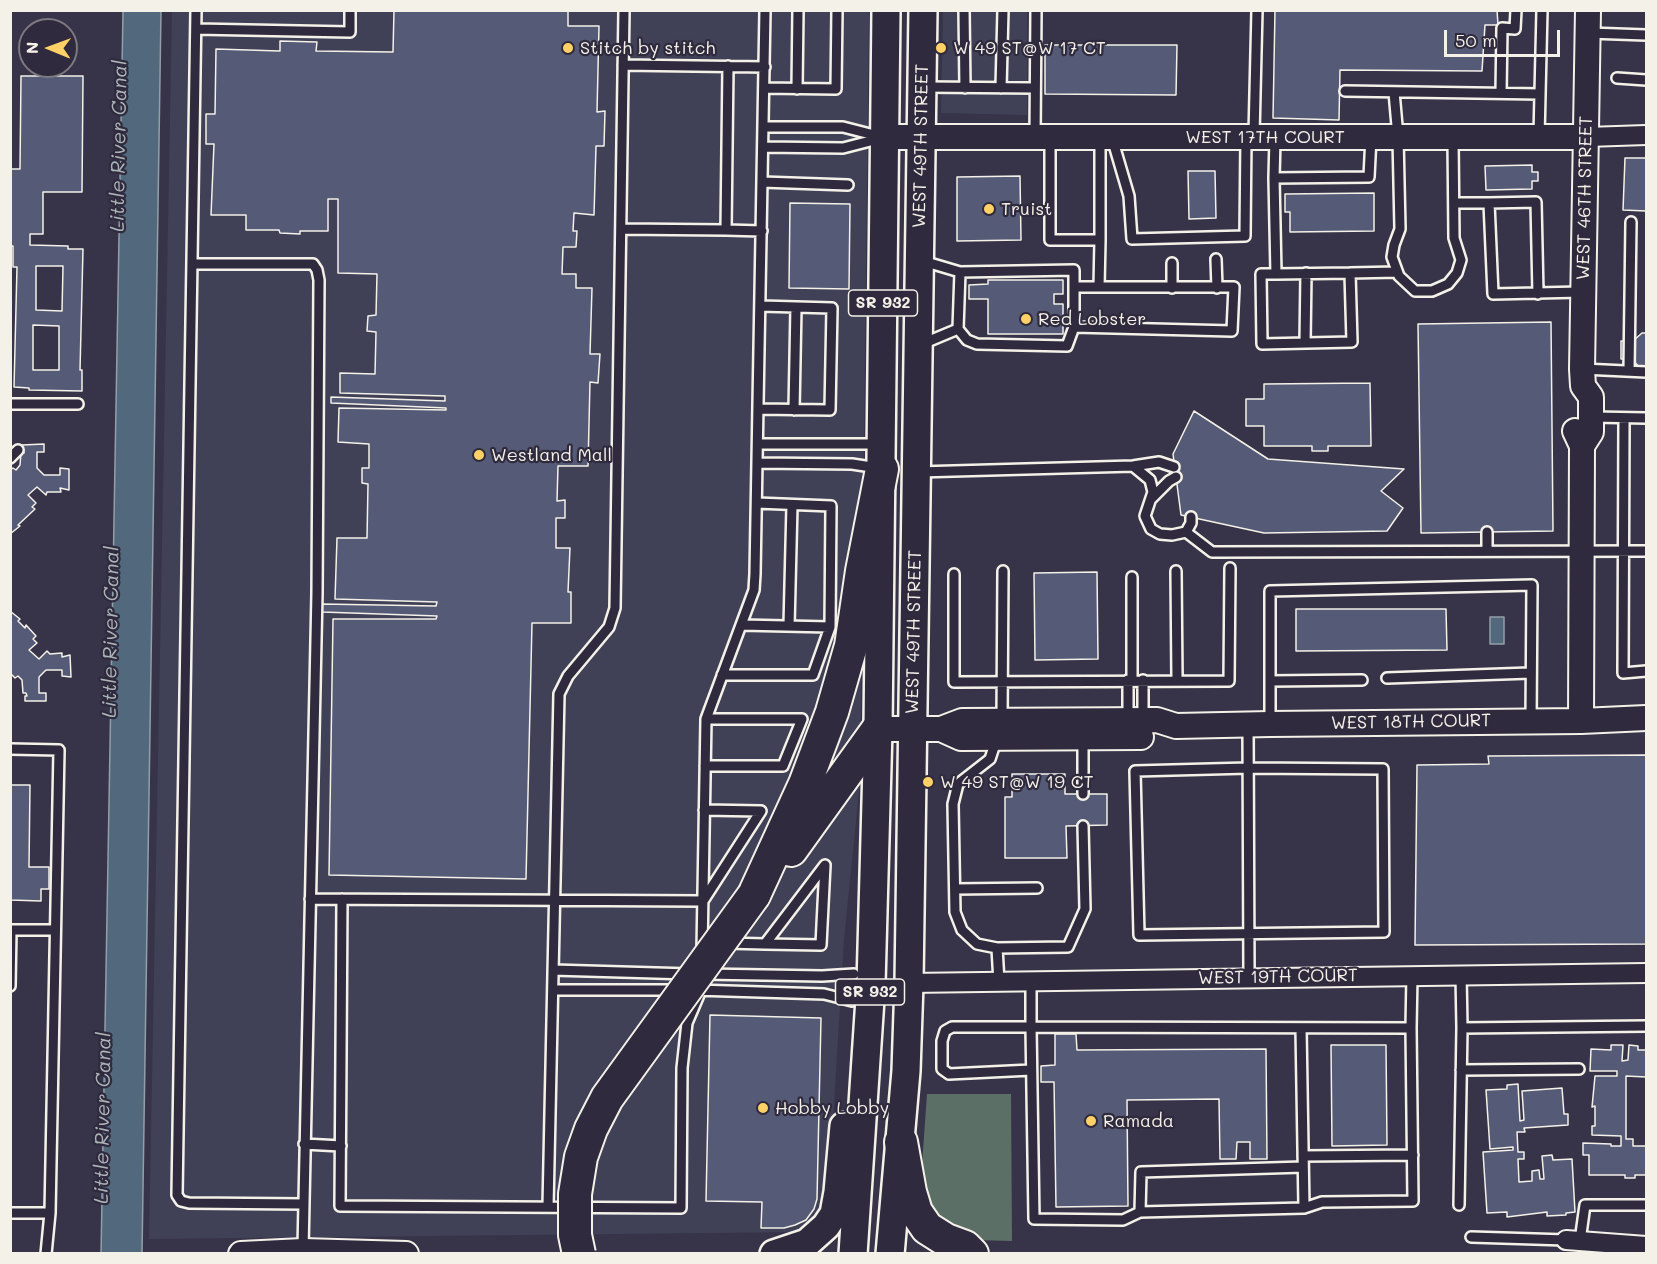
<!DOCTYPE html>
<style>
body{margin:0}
#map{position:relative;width:1657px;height:1264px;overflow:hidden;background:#373449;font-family:Mali,sans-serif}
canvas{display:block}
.frame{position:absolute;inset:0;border:12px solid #f4f1e8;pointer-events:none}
.north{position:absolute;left:18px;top:18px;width:60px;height:60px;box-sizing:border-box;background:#2f2a3d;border:2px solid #7e7a81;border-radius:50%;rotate:271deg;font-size:16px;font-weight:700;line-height:24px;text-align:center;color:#f4f1e8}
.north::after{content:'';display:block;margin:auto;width:21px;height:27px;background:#ffd166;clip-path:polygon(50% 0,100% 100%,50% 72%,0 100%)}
.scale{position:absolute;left:1444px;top:30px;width:116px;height:27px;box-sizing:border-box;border:3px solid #f4f1e8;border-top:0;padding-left:8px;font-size:18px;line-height:21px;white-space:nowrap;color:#f4f1e8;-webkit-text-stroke:4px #2f2a3d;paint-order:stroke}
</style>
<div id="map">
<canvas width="1657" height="1264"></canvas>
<div class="frame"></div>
<div class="north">N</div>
<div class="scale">50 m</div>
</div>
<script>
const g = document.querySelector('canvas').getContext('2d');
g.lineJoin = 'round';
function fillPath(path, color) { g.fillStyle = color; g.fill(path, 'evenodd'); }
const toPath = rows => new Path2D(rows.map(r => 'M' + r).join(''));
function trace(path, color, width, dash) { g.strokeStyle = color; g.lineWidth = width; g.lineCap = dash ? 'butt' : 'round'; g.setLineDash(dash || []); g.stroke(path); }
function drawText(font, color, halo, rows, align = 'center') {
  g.font = font + ' Mali,sans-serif'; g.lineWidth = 4.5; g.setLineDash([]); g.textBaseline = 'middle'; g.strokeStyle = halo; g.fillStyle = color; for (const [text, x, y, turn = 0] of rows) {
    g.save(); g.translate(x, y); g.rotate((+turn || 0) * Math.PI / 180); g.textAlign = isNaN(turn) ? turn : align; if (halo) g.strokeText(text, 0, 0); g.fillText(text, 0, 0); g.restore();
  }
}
const built = toPath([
 [172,11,869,11,860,782,844,939,829,1187,823,1205,810,1222,799,1232,149,1239],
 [943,11,1027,11,1027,115,941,113]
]);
const green = toPath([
 [927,1094,1011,1094,1012,1241,974,1240,934,1218,921,1179]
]);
const water = toPath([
 [161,11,142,1253,101,1254,123,11,161,11],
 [1490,617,1504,617,1504,644,1490,644,1490,617]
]);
const building = toPath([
 [394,10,568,10,568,26,599,26,597,112,605,111,604,146,596,146,594,215,574,213,573,231,577,231,576,247,563,247,562,274,576,274,576,288,592,288,590,354,600,354,598,383,590,382,588,466,558,466,557,501,565,500,565,518,556,518,556,548,570,548,568,592,571,592,571,623,532,623,526,879,329,875,333,619,436,619,437,616,322,612,322,604,436,606,437,602,335,599,337,538,367,538,368,484,362,483,362,468,369,468,369,444,338,442,339,408,446,410,446,408,331,403,331,397,445,401,445,396,340,393,340,373,375,374,376,332,367,331,368,316,376,315,377,274,338,273,338,199,328,199,328,231,300,231,300,234,280,233,279,230,246,230,246,215,211,215,214,144,206,144,206,114,215,114,216,49,280,51,280,41,317,42,316,51,393,52,394,10],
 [1275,10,1497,10,1498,25,1485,25,1482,71,1340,70,1339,120,1273,118,1275,10],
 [1045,45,1177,45,1176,95,1045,94,1045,45],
 [21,76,83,76,82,192,43,192,43,234,30,234,30,245,68,246,68,249,83,249,80,370,82,370,82,391,29,390,29,388,14,387,17,267,13,267,13,246,10,246,10,169,20,169,21,76],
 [36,266,63,266,62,311,36,310,36,266],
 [33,325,59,326,59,370,33,370,33,325],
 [1625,158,1646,158,1646,211,1623,210,1625,158],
 [1532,165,1532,172,1538,172,1538,181,1532,181,1532,189,1486,190,1485,166,1532,165],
 [1188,171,1215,171,1216,218,1189,219,1188,171],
 [1020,176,1021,240,957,241,957,177,1020,176],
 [1374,193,1374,231,1290,232,1290,212,1285,212,1285,194,1374,193],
 [790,203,850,204,849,289,789,288,790,203],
 [988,280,1063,280,1063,294,1054,294,1054,304,1063,304,1063,334,988,334,988,299,969,299,969,285,988,284,988,280],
 [1551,322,1553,531,1421,533,1418,324,1551,322],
 [1642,333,1646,333,1646,368,1640,368,1632,359,1621,359,1621,341,1633,341,1642,333],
 [1370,383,1371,446,1328,446,1328,451,1312,451,1312,446,1264,446,1264,426,1246,426,1246,399,1264,399,1264,384,1370,383],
 [1194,411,1268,459,1404,469,1381,491,1403,508,1387,531,1264,533,1181,515,1173,454,1194,411],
 [44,444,44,452,37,452,37,468,44,475,60,475,60,468,69,469,69,490,60,488,61,492,47,492,46,495,37,487,28,495,36,503,32,507,35,509,18,525,20,526,10,534,10,470,13,468,16,470,20,465,21,453,24,453,22,445,44,444],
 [1097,572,1098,659,1035,660,1034,573,1097,572],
 [1296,609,1446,609,1447,650,1296,651,1296,609],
 [10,611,20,619,18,621,25,628,26,625,36,636,33,639,37,643,29,650,39,659,47,651,50,654,62,653,62,657,70,655,71,677,62,676,62,670,46,670,39,677,39,693,46,693,46,701,25,701,25,696,27,696,26,693,23,693,22,680,18,676,15,678,10,673,10,611],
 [1646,755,1646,944,1415,945,1417,765,1489,764,1488,756,1646,755],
 [1012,774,1065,774,1065,794,1107,794,1107,825,1066,826,1067,858,1005,858,1005,797,1012,797,1012,774],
 [10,785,30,785,29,867,49,867,49,889,41,889,41,901,10,900,10,785],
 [710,1015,821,1018,817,1199,814,1209,806,1220,795,1225,784,1228,761,1228,762,1202,706,1201,710,1015],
 [1055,1034,1076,1034,1077,1050,1266,1049,1267,1159,1250,1159,1250,1142,1237,1142,1236,1159,1220,1159,1219,1099,1127,1100,1128,1206,1056,1207,1054,1082,1041,1082,1041,1066,1055,1065,1055,1034],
 [1331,1045,1386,1045,1387,1145,1332,1146,1331,1045],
 [1611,1045,1623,1045,1622,1061,1628,1060,1629,1045,1638,1046,1638,1050,1646,1050,1646,1077,1626,1076,1626,1139,1633,1139,1633,1146,1646,1146,1646,1175,1635,1175,1635,1178,1625,1178,1625,1175,1589,1175,1589,1155,1583,1155,1583,1143,1611,1144,1611,1146,1621,1146,1621,1136,1592,1135,1592,1126,1595,1126,1595,1106,1592,1107,1595,1076,1617,1076,1617,1071,1590,1071,1591,1049,1611,1050,1611,1045],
 [1518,1084,1520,1121,1524,1120,1522,1091,1562,1088,1564,1114,1568,1114,1568,1125,1524,1128,1525,1132,1517,1132,1518,1152,1524,1152,1524,1159,1518,1159,1519,1182,1532,1181,1532,1171,1539,1170,1540,1179,1544,1179,1542,1156,1552,1155,1553,1160,1572,1159,1575,1212,1566,1213,1566,1215,1547,1216,1547,1212,1507,1217,1507,1212,1487,1213,1483,1152,1513,1150,1513,1147,1490,1149,1486,1090,1507,1089,1507,1085,1518,1084]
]);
const lane = toPath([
 [196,10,177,1195,181,1201,189,1203,303,1204],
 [964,10,965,88],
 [196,29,350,32,350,10],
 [1589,33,1646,35],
 [623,65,765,67],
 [1617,78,1646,80],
 [924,87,1035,88],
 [764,88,836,89,837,10],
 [1001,88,1003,10],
 [797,89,798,10],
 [1345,91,1540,94,1539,137],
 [1394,92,1398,137,1400,229,1394,245,1392,257,1399,276,1415,291,1432,291,1448,284,1457,273,1461,260,1454,238,1453,139],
 [1501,93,1502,28,1515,29,1516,10],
 [1540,94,1542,10],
 [763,127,843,127,882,137],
 [1254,135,1257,10],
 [1035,137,1036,10],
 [1050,137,1050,240,1100,240,1100,138],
 [1112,138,1129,196,1132,239,1245,236,1246,137],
 [1275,138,1274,178,1369,177,1371,137],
 [763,147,843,148,882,138],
 [1274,178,1276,274,1261,274,1262,344,1352,342,1350,273,1397,272],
 [762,182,848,185],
 [1455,203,1489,203,1493,294,1581,292],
 [1489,203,1536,202,1538,294],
 [621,229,726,230,728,66],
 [726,230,762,231],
 [1216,259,1217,288],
 [923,261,960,272,1074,270,1074,287],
 [1172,263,1172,288],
 [192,264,313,264,317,270,319,280,317,593,303,1249],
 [960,272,958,329,967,340,977,344,1067,346,1074,327],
 [1276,274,1350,273],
 [1099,287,1074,287,1074,327,1232,331,1234,287,1099,287,1100,240],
 [1305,343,1306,273],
 [922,344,958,329],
 [1583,369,1646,372],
 [1629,371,1631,222],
 [10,404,78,404],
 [759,409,830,410,832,308,761,306],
 [794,410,796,307],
 [1593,417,1646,418],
 [1624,418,1623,673,1646,671],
 [758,444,879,444],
 [10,458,18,450],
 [758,463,852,464,878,468],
 [1133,466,1150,480,1153,492,1145,516,1151,529,1160,534,1172,535,1186,532,1212,552,1646,551],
 [918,472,1133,466,1159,462,1174,467],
 [1151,499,1169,481,1176,477],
 [1186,532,1191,523,1191,517],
 [1487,532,1487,551],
 [1176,571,1177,680],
 [954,574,954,682,1229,681,1230,568],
 [741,625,830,627],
 [789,626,792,505],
 [722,675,813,675,830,627,831,506,757,503],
 [1387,678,1530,673],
 [1132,680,1132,577],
 [1143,680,1143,720],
 [1362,680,1270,681,1270,591,1532,585,1531,721],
 [1270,681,1270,723],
 [1002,719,1003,571],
 [1128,720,1128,680],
 [1248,725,1249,978],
 [995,738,994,747,990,759,958,784,953,804,955,912,962,930,977,944,997,948,999,982],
 [1083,740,1083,794],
 [10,749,59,750,50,1213,46,1254],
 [705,766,783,766,802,719,706,719],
 [1248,768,1383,769,1384,932,1139,935,1135,771,1248,768],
 [955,889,1037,888],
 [310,899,703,901,761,811,704,810],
 [342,899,340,1206,681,1208,682,1068,687,1023,702,988],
 [10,930,55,930],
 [726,943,765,944,821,945,825,865,765,944],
 [997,948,1068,947,1085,909,1083,826],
 [702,950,706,719,754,590,755,574,765,10],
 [553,970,690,974],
 [704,974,822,976,854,974],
 [1461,974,1462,1028,1646,1026],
 [1031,981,1031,1027,1411,1028,1413,1201,1322,1202,1304,1208],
 [10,986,11,930],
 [553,990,676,990],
 [696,990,824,994,852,1001],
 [1301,1028,1304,1208,1140,1212,1141,1172,1303,1167],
 [1411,1028,1412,975],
 [1031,1070,949,1074,942,1069,942,1041,945,1031,952,1027,1031,1027,1034,1219,1123,1220,1140,1212],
 [1461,1070,1579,1069],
 [304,1144,341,1146],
 [1303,1156,1413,1155],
 [1459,1205,1462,1028],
 [548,1207,559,694,568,676,609,627,615,608,624,10],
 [10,1213,50,1213],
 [1471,1237,1566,1240],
 [1580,1241,1585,1205,1646,1205]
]);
const street = toPath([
 [1587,137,1646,135],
 [909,983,1646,973],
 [1566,1240,1646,1246]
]);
const secondary = toPath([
 [884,137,1587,137],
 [1575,431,1582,446,1581,721],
 [1582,446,1591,432,1591,397,1583,386,1582,369,1588,10],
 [878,729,941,729,962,721,1157,720,1176,726,1270,724,1581,721,1646,718],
 [941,729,961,738,1141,737],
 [241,1254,303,1251,406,1254]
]);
const primary = toPath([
 [774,1254,807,1243,826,1226,834,1214,838,1192,844,1126],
 [853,1254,871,984,878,729,886,10],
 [890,1254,906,1071,909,983,923,10]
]);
const highway = toPath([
 [791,850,878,729],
 [754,895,805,784,832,712,851,646,862,571,882,469],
 [901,1142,910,1192,916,1212,927,1228,946,1240,965,1247,972,1254]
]);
const highwayBridge = toPath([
 [579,1254,575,1235,575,1194,581,1157,591,1129,607,1098,754,895]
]);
const markers = [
 [568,48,6,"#ffd166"],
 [941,48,6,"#ffd166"],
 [989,209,6,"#ffd166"],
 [1026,319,6,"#ffd166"],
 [479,455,6,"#ffd166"],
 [928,782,6,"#ffd166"],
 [763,1108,6,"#ffd166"],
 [1091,1121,6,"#ffd166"]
];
const shields = [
 [883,303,69],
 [870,992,69]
];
const shieldNames = [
 ["SR 932",883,303],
 ["SR 932",870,992]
];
const poiNames = [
 ["Stitch by stitch",580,48],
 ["W 49 ST@W 17 CT",953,48],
 ["Truist",1001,209],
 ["Red Lobster",1038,319],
 ["Westland Mall",491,455],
 ["W 49 ST@W 19 CT",940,782],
 ["Hobby Lobby",775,1108],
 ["Ramada",1103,1121]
];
const streetNames = [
 ["WEST 17TH COURT",1265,137],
 ["WEST 49TH STREET",921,146,-89],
 ["WEST 46TH STREET",1585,198,-89],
 ["WEST 49TH STREET",914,632,-89],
 ["WEST 18TH COURT",1411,722,-1],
 ["WEST 19TH COURT",1278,977,-1]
];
const waterNames = [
 ["Little River Canal",119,146,-89],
 ["Little River Canal",111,632,-89],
 ["Little River Canal",103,1118,-89]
];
fillPath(built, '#404057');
fillPath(green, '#5c6f67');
fillPath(water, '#52697d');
trace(water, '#939fa8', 1.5);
fillPath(building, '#555b77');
trace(building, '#f4f1e8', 1.5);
trace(lane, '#f4f1e8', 14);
trace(street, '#f4f1e8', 22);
trace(secondary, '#f4f1e8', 28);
trace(primary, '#f4f1e8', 32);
trace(highway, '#f4f1e8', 36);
trace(lane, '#2f2a3d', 9);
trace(street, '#2f2a3d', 18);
trace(secondary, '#2f2a3d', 24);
trace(primary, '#2f2a3d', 27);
trace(highway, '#2f2a3d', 32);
trace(highwayBridge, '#f4f1e8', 36, []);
trace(highwayBridge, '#2f2a3d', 32);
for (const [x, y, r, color] of markers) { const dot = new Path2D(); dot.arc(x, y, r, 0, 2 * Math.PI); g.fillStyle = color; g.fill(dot); trace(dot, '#2f2a3d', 2); }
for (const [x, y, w] of shields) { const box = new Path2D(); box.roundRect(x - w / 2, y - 13, w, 26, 4.5); g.fillStyle = '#2f2a3d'; g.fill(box); trace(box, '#f4f1e8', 1.5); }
drawText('bold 16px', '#f4f1e8', null, shieldNames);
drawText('18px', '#f4f1e8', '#2f2a3d', poiNames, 'left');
drawText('18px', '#f4f1e8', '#2f2a3d', streetNames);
drawText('italic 20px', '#abb4b8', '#2f2a3d', waterNames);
</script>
